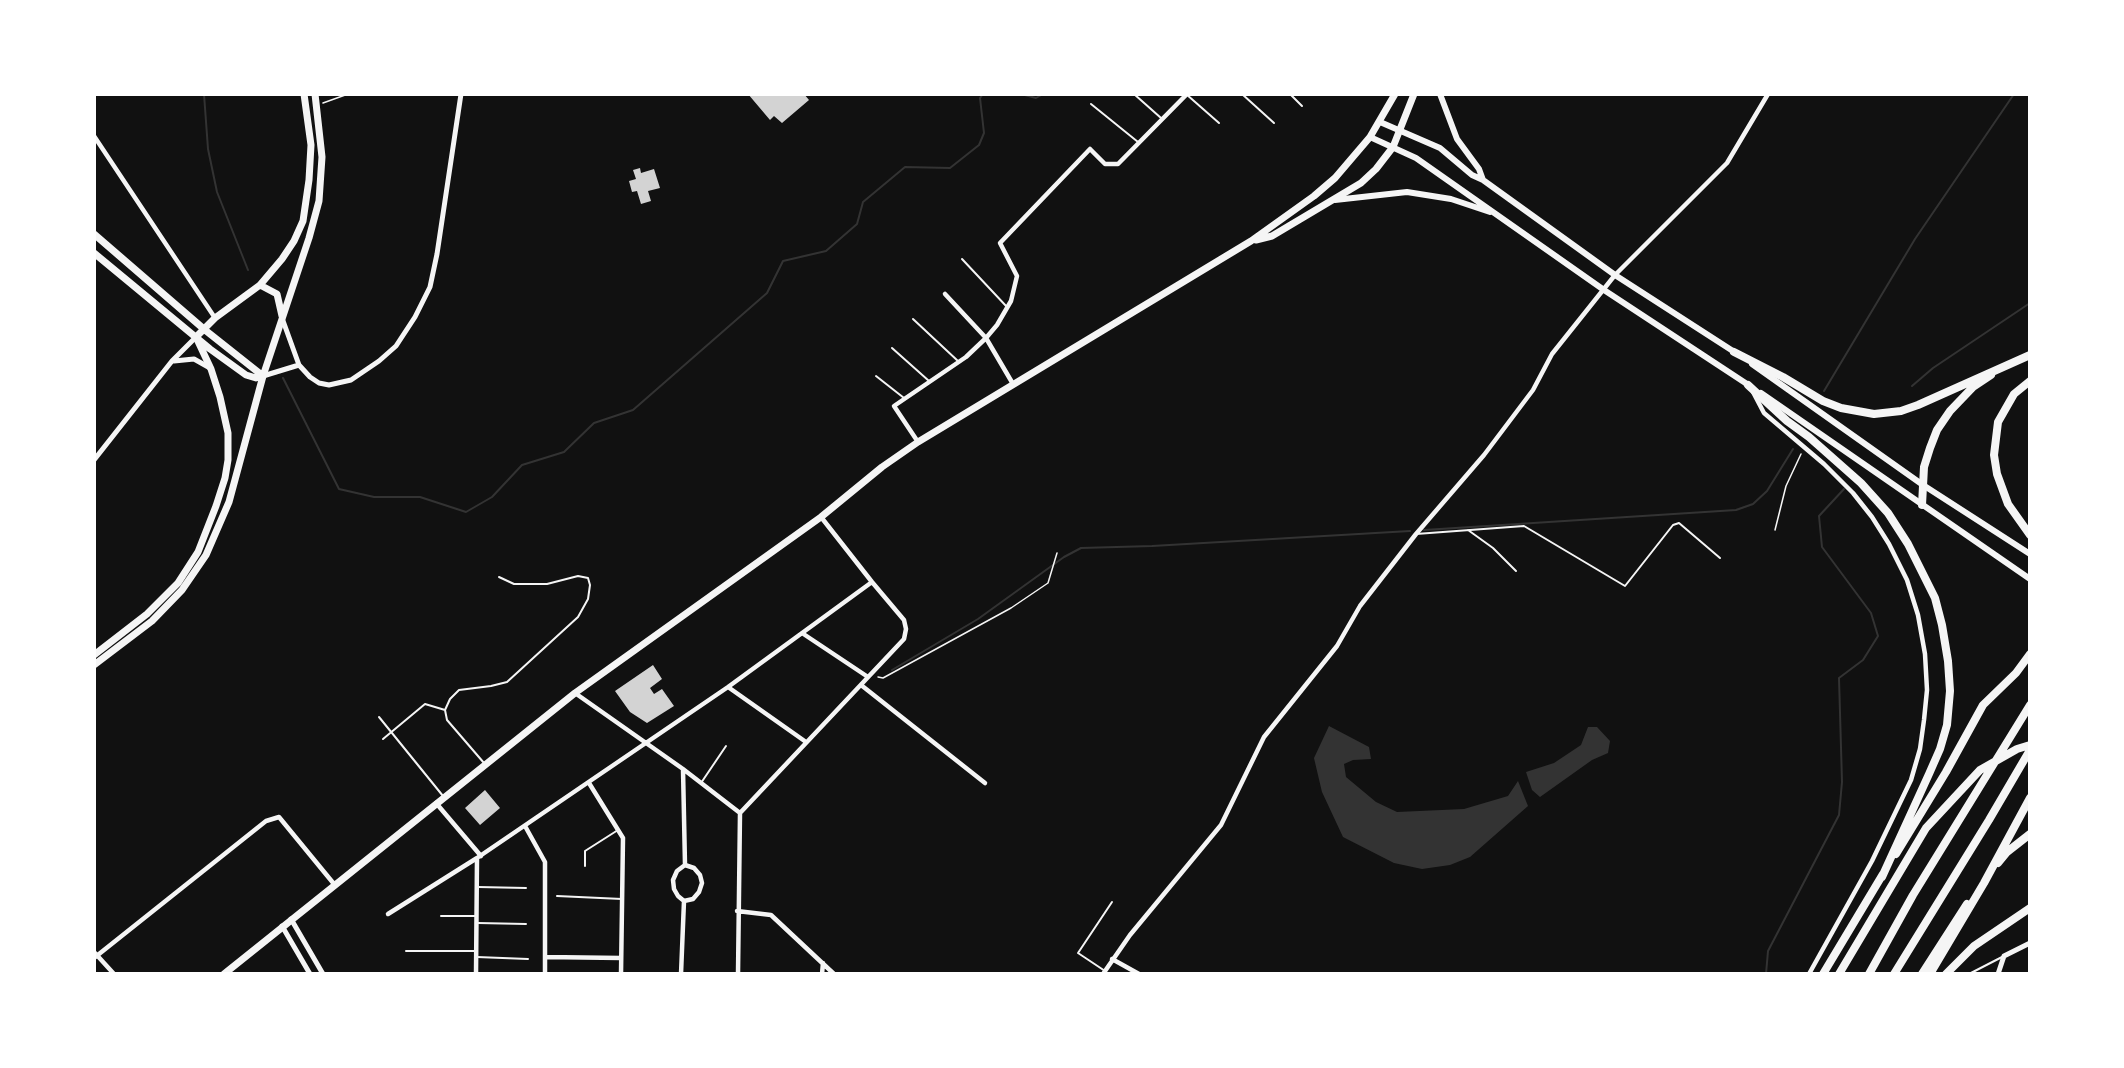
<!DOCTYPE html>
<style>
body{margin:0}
#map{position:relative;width:2124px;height:1068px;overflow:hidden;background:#111;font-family:Bitter,serif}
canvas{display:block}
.frame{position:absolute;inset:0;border:96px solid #fff;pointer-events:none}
</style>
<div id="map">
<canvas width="2124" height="1068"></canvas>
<div class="frame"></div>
</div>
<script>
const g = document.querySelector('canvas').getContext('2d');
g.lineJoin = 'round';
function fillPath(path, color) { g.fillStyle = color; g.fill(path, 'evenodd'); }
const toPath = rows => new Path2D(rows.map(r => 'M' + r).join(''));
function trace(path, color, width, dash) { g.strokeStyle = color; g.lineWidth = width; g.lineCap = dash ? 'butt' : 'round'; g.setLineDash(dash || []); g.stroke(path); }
const water = toPath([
 [1329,726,1369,747,1371,759,1353,760,1344,764,1346,777,1376,802,1397,812,1464,809,1508,796,1518,781,1528,806,1470,857,1450,865,1422,869,1394,863,1343,837,1322,792,1314,758],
 [1588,727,1597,727,1610,741,1608,753,1592,760,1540,797,1532,790,1526,772,1554,763,1581,745]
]);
const stream = toPath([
 [204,94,208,149,217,192,248,270],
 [1021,94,1036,98,1043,94],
 [283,378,339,489,374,497,420,497,466,512,492,497,522,465,564,452,594,423,633,410,767,293,783,261,826,251,857,224,863,202,905,167,950,168,979,145,984,133,980,98,983,94],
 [1912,386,1933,368,2030,303],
 [1824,391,1915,239,2014,94],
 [1424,530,1736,510,1753,504,1767,491,1793,449],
 [892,670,978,619,1064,557,1081,548,1152,546,1410,531],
 [1766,974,1768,951,1839,815,1842,782,1839,678,1863,660,1878,636,1871,613,1822,547,1819,516,1844,489]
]);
const building = toPath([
 [748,94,804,94,809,100,782,123,774,116,770,120],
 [640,168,641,173,654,169,660,188,648,191,651,201,641,204,637,191,632,192,629,181,636,179,633,170],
 [653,665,662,679,650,688,654,694,662,689,674,706,647,723,630,712,615,691],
 [485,790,500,808,480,825,465,808]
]);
const path = toPath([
 [323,103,348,94],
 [1775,530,1786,486,1801,454],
 [878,677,883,678,1011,608,1048,583,1057,553]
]);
const service = toPath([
 [1134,94,1161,118],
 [1186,94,1219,123],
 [1242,94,1274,123],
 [1290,94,1302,106],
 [1091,104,1138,142],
 [962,259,1007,307],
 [913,319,959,362],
 [892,348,929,381],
 [876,376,904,398],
 [1468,530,1493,548,1516,571],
 [1416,534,1524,526,1625,586,1673,525,1679,523,1720,558],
 [379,717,443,796],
 [383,739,425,704,445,710],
 [484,763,447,720,445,710,450,699,459,690,491,686,507,682,578,617,588,599,590,585,588,578,578,576,547,584,514,584,499,577],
 [701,783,726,746],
 [585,866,585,851,618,830],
 [478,887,526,888],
 [557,896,622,899],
 [441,916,476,916],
 [478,923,526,924],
 [406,951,476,951],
 [477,957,528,959],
 [1105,971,1078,953,1112,902],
 [1969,974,2002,957]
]);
const minor = toPath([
 [94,136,215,318],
 [945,294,986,338,1013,384],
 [1753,392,1764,413,1824,464,1853,493,1872,517,1889,544,1907,580,1918,615,1925,654,1927,690,1924,720,1920,749,1911,780,1872,861,1809,974],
 [918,442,894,406,966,357,986,338,997,325,1011,301,1017,276,1000,243,1090,149,1105,164,1118,164,1187,94],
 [802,633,868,677],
 [861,685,985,783],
 [728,687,806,742],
 [575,693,683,769,740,813,738,974],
 [683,769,685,865],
 [589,783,623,838,621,974],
 [436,803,481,856],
 [740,813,904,639,906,629,904,620,872,582,821,517],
 [525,826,545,862,545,974],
 [684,901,693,899,699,892,702,883,700,875,694,868,685,865],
 [684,901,678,896,674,889,673,880,677,871,685,865],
 [737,911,771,915,834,974],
 [388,914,477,858,728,687,872,582],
 [94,952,114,974],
 [545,957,621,958],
 [94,958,266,821,279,817,334,884],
 [1112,959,1139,974],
 [476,974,477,858],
 [681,974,684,901],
 [822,974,823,963],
 [1103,974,1130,935,1221,825,1264,737,1337,646,1360,606,1416,534,1484,455,1533,390,1552,354,1615,275,1727,163,1768,94]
]);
const tertiary = toPath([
 [282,318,299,365,310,377,319,383,329,385,351,380,379,361,396,346,415,317,430,287,437,254,461,94],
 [174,361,194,359,210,368],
 [263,376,299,365],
 [94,460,172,361,196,337],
 [291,919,323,974],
 [282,926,310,974],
 [1998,974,2004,956,2030,943]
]);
const secondary = toPath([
 [1440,94,1457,139,1479,169,1483,180],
 [1380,122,1440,148,1472,175,1483,180,1615,275,1736,353],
 [1370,137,1416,158,1604,290,1750,386],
 [1335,200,1407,192,1451,199,1490,212],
 [1752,364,1923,485,2030,554],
 [1761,393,2030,579]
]);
const primary = toPath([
 [94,234,205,330,263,376],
 [1256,240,1272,236,1361,183,1376,169,1393,147,1414,94],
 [94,253,210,349,246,375,256,378,263,376],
 [260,285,277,294,282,316],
 [196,337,215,318,260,285,282,259,294,241,303,221,309,180,311,145,304,94],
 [94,655,147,614,178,583,198,552,216,506,225,478,228,460,228,433,220,397,211,369,196,337],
 [94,665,152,621,182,590,206,555,229,502,263,376,309,238,319,201,322,157,315,94],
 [224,974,575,693,821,517,882,467,918,442,1251,241,1314,196,1335,178,1370,137,1395,94]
]);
const motorway = toPath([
 [1734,352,1783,377,1823,401,1841,408,1874,414,1901,411,1918,405,2030,355],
 [2030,381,2014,394,1998,422,1994,455,1997,474,2008,504,2030,535],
 [1748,385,1787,421,1809,437,1861,483,1888,513,1908,544,1935,598,1942,625,1948,661,1950,691,1947,725,1940,749,1929,774,1882,877],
 [1922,505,1924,467,1930,448,1937,430,1950,411,1973,387,1991,375],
 [1896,854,1946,772,1983,705,2016,673,2030,654],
 [1998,863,2007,852,2030,834],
 [1823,974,1883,874],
 [1839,974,1926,828,1980,770,2017,749,2030,745],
 [1869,974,1913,895,2030,705],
 [1894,974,1989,820,2030,750],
 [1922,974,1967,904],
 [1930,974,1984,883,2030,798],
 [1946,974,1974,946,2030,908]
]);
fillPath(water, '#333');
trace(stream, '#333', 2);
fillPath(building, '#d3d3d3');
trace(path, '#f5f5f5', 1.5);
trace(service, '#f5f5f5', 2);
trace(minor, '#f5f5f5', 4.5);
trace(tertiary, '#f5f5f5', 5);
trace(secondary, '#f5f5f5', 6);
trace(primary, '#f5f5f5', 7);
trace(motorway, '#f5f5f5', 8);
</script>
